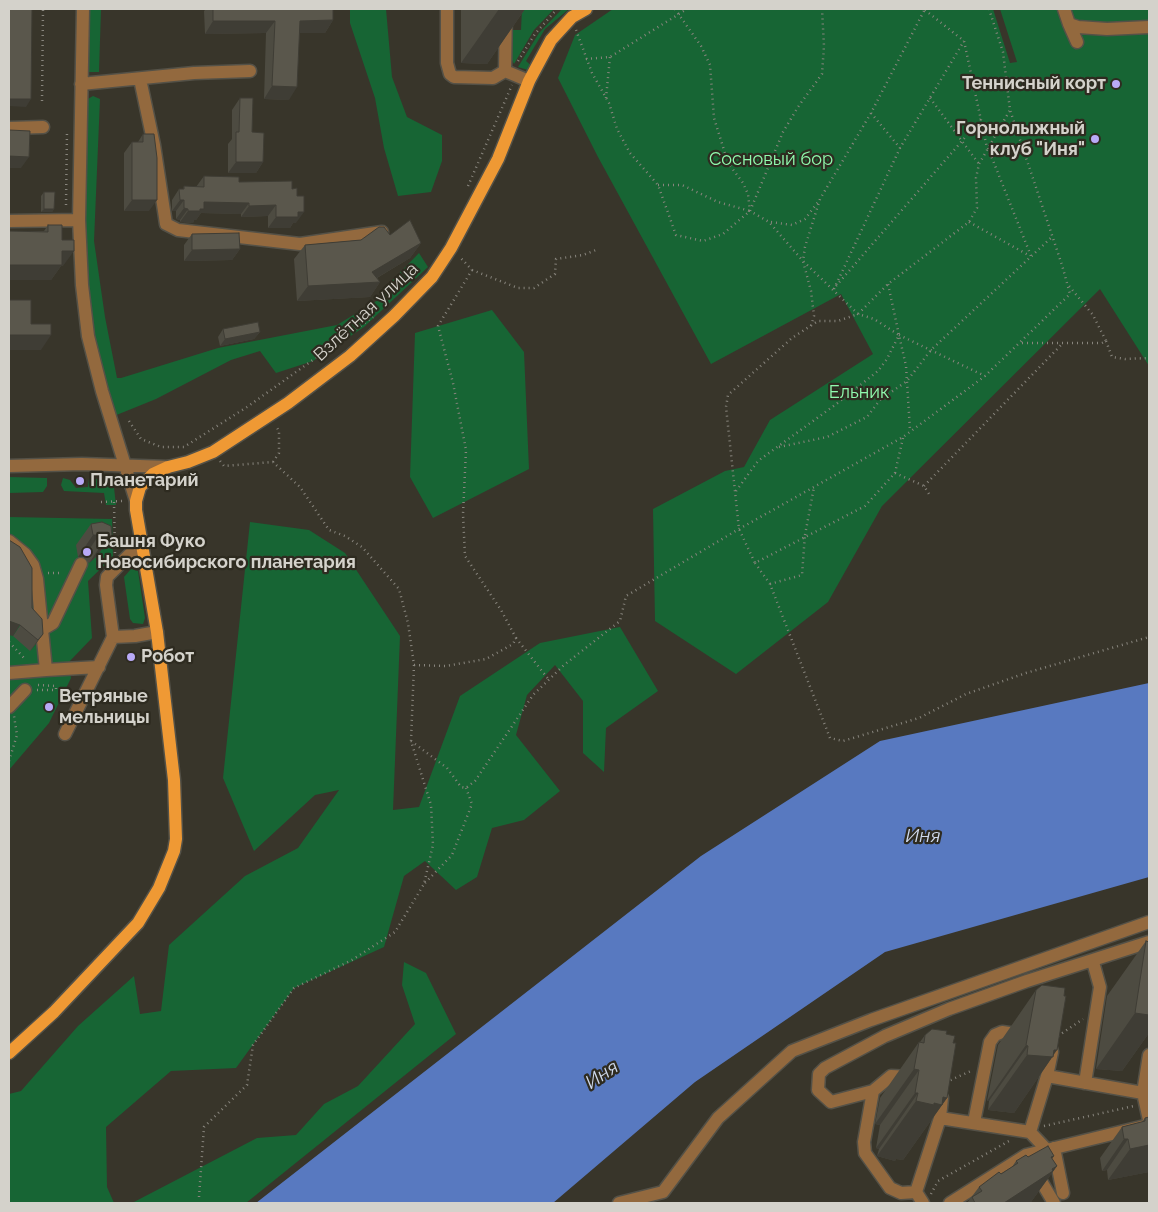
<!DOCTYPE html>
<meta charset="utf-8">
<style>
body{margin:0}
#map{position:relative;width:1158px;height:1212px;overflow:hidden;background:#38352a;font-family:Raleway,sans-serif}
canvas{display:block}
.frame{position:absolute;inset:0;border:10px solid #d4d2cb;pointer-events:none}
</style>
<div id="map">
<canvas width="1158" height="1212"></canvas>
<div class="frame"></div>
</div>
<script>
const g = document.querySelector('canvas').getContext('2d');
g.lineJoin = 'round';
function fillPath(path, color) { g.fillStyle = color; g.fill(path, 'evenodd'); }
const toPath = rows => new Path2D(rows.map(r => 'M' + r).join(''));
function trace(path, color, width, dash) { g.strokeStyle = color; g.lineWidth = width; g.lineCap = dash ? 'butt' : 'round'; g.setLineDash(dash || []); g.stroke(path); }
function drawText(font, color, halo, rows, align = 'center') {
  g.font = font + ' Raleway,sans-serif'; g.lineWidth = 4.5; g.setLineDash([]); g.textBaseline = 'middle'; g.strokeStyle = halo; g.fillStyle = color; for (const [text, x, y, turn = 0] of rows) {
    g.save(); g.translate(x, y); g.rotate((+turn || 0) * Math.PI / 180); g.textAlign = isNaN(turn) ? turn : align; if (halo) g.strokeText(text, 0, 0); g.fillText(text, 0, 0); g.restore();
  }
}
const green = toPath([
 [89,9,101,9,99,72,87,72],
 [350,9,386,9,392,77,407,117,442,135,442,161,431,192,398,196,384,148,375,98,350,23],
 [522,9,554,9,534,30,514,64,512,60,512,30,521,30],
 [562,9,569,9,545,29,526,61,534,68,528,70,518,67,539,33],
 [613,9,993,9,1010,63,1017,62,1000,9,1149,9,1149,366,1100,289,882,506,828,602,736,674,655,621,653,509,725,471,744,467,770,420,873,354,841,294,711,364,598,157,558,78,575,35],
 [93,96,100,99,94,241,105,317,117,378,121,378,218,348,337,325,383,297,386,287,419,253,428,267,364,327,313,361,276,373,260,351,231,360,156,399,114,416,93,336,86,283,83,223,86,100],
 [492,310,524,352,529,469,433,518,410,477,415,333],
 [9,477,47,478,47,486,43,492,9,493],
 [63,478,70,480,76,488,88,487,89,479,113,479,116,505,106,505,104,493,64,491,61,485],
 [9,517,112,519,113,557,88,581,92,638,68,663,71,678,49,723,9,770],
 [250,522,309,530,345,553,400,636,393,810,419,807,460,696,540,643,620,627,658,691,606,728,604,772,583,753,583,701,555,665,527,695,516,735,560,791,524,820,492,828,477,877,456,890,425,861,404,876,384,947,294,988,236,1068,171,1071,106,1127,107,1187,114,1203,9,1203,9,1094,21,1091,78,1026,134,976,140,1014,161,1011,169,945,245,876,298,848,339,790,315,795,254,851,223,778],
 [131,569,138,571,145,618,143,624,133,623,130,619,124,577],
 [404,962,426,973,456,1034,246,1203,132,1203,257,1138,296,1135,324,1104,358,1086,415,1024,402,985]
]);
const water = toPath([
 [1149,683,1149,877,885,952,695,1082,553,1203,256,1203,701,856,880,741]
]);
const path = toPath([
 [675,9,701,46,710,65,714,118,728,163,743,183,748,194,750,211,769,222,803,261,858,314,874,319,899,335,906,366,910,430],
 [925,10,964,41,987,148],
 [576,30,592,73,609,103,617,129,630,153,658,185,676,235,703,241,723,234,750,211,783,132,798,107,822,74,824,46,822,9],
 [586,59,610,57,687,9],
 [518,61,535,34,557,9],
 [606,98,610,57],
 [930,98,979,164],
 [42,101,43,9],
 [871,113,900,148],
 [988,148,1031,256],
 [658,185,682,185,718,202,750,211],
 [468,186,512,85],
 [66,205,67,130],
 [771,222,792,225,805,219,818,202],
 [969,222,1030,256],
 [472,270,518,288,534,288,555,274,556,259,583,255,596,250],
 [836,286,981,119],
 [834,289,900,148,964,41],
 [811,326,814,316,811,291,803,261,805,247,820,199,871,113,925,9],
 [899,335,985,376],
 [1106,341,1112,357,1125,359,1149,358],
 [1022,343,1102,343,1106,341,1093,315,1069,286],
 [129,421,141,439,161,447,184,447,247,407,373,317],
 [903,438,895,473,865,506,755,563,739,529,726,407,728,395,792,338,818,321,838,321,858,314,888,284,969,222,977,208,976,178,979,164,1010,110],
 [779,447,827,437,867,417,880,400,907,381,931,350,1053,236],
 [273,462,279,453,279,431,276,426],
 [895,473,924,486,929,494],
 [924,486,1063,343],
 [736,491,758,461,835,405,878,371,887,359,899,335,888,284],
 [101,502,123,501],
 [114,502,115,553],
 [805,535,814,487],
 [755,563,770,584,830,738,843,741,919,718,966,694,1026,673,1149,637],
 [48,573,63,573],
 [770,584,802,575,805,534],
 [516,638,549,680],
 [9,642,26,660],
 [414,665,446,666,486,659,513,644,516,638,501,610,465,556,463,514,466,450,453,383,438,326,472,270,459,256],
 [37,690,56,690,56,686,37,685],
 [411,741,447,768,461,787,466,788,475,781,533,695,564,665,620,621,626,596,739,529,903,437,985,376,1070,294,1062,265,1010,110,1003,52,989,9],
 [9,761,17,735,14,716],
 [425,883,452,855,472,804,466,788],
 [1058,1036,1083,1019],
 [946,1082,971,1071],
 [1044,1126,1134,1106],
 [931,1194,938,1181,1009,1141],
 [199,1197,204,1127,247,1085,253,1045,294,988,352,960,395,932,424,884,433,845,431,805,411,741,414,665,408,623,399,589,362,547,345,536,329,530,300,487,273,462,224,466,220,461]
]);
const minor = toPath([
 [83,9,79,220,82,285,88,336,102,391,136,501],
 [447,9,447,63,450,74,454,77,493,78,505,71,506,9],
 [1064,9,1069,24,1078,27,1107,29,1149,27],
 [1069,24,1077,42],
 [505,71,529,81],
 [140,79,154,145,166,224,178,230,300,244,382,232],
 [81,84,194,73,250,71],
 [9,128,43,127],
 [9,221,79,220],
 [9,466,82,464,168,467],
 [9,541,25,554,33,565,37,579,46,670,99,667],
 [43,629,53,623,81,564],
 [113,637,135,636,157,632],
 [9,673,46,670],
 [9,707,25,690],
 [65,734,113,637,106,585,107,577,142,542],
 [1149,1055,1143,1093,1149,1120],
 [1047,1076,1052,1052,1049,1042],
 [911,1077,891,1076,873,1091,864,1142,865,1153,890,1188,901,1193,916,1192,923,1203],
 [1085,1083,1100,987,1093,962],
 [937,1089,942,1098,940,1118,1030,1132],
 [873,1091,831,1102,818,1090,819,1074,825,1068,885,1036,949,1009,1027,981,1149,942],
 [974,1122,990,1042,995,1035,1002,1032,1023,1035],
 [1054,1148,1063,1193],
 [1047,1150,1030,1132,1047,1076,1143,1093],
 [1035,1171,1054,1203],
 [916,1192,940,1118],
 [619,1203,663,1192,718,1118,792,1051,871,1020,1149,922],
 [950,1203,1026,1155,1149,1125]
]);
const major = toPath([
 [9,1053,54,1012,138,923,159,888,174,851,176,839,174,780,157,632,136,510,136,501,140,487,153,474,168,467,188,462,213,452,288,403,350,356,394,316,432,277,451,248,498,159,529,81,551,40,572,17,586,9]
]);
const wall = toPath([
 [206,9,333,9,333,20,325,33,300,33,289,100,264,99,266,33,205,34,204,11],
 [461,9,525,9,487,64,461,63],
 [240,98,263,162,256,173,228,173,228,144,232,139,232,110],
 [143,134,149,211,124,211,124,153,132,142,138,142],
 [204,176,239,182,292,189,296,223,293,223,290,228,268,228,268,216,241,217,241,214,201,213,196,220,194,220,193,223,180,222,180,220,176,219,176,211,172,211,172,200,179,189,183,189,184,186,196,187],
 [44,192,54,209,52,212,41,212,41,196],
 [48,225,62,240,63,266,61,266,51,280,9,280,9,231,44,231],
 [192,234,240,249,232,260,184,261,184,245],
 [390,235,421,243,410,258,377,278,380,282,370,297,297,301,294,259,305,245,361,240],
 [223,329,260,332,254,339,220,346,218,337],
 [91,524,112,536,96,557,89,563,84,557,78,557,76,545],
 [32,608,43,634,35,645,30,651,13,636],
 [1146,941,1149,1033,1122,1071,1096,1069,1107,996],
 [1036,990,1053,1056,1014,1113,988,1110,989,1101,987,1101,998,1045],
 [946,1034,947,1098,903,1160,896,1159,895,1161,877,1156,879,1149,876,1148,880,1125,875,1124,880,1098,919,1042,920,1042,925,1035],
 [1145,1118,1149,1172,1108,1180,1107,1170,1102,1171,1100,1158,1122,1127,1142,1122],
 [1028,1157,1052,1159,1057,1166,1031,1202,1029,1203,967,1203,979,1187,1012,1167,1016,1161]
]);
const shadedWall = toPath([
 [499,9,525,9,487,64,461,63],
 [333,20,325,33,291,33,300,21],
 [213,21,275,21,266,33,205,34],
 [272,86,297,87,289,100,264,99],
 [9,99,31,99,26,107,9,106],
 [9,156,29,157,21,168,9,168],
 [236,162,263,162,256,173,228,173],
 [132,200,157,200,149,211,124,211],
 [180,200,184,200,176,211,172,211],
 [204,202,249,203,241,214,201,213,196,220,194,220,193,223,180,222,188,211],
 [276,205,268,216,241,217,249,206],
 [184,208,188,209,180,220,176,219],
 [44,209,54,209,52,212,41,212],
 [298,212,304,212,296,223,293,223,290,228,268,228,276,217],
 [421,243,410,258,368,283,380,282,370,297,297,301,308,286,372,272],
 [240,249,232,260,184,261,192,250],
 [62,251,74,251,63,266,61,266,51,280,9,280,9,265],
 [260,332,254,339,220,346,225,339],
 [9,335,51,335,41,350,9,350],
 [93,535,99,535,84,557,78,557],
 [112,536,96,557,89,563,104,541],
 [9,621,20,625,13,636,9,635],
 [43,634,35,645,30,651,38,640],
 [1135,1013,1149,1015,1149,1033,1122,1071,1096,1069],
 [1026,1045,1028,1046,989,1101,987,1101],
 [1054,1050,1057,1050,1014,1113,988,1110,1027,1055],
 [914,1069,919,1070,880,1125,875,1124],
 [915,1093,918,1093,879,1149,876,1148],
 [943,1097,947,1098,903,1160,896,1159,895,1161,877,1156,916,1101],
 [1124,1139,1128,1139,1107,1170,1102,1171],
 [1149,1145,1149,1172,1108,1180,1130,1149],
 [1054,1156,1035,1183,1057,1166,1031,1202,1029,1203,1004,1203,1051,1157]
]);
const building = toPath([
 [9,9,32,9,31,99,9,99,9,9],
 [213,9,333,9,333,20,300,21,297,87,272,86,275,21,213,21,213,9],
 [240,98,253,98,252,132,264,133,263,162,236,162,236,132,239,132,240,98],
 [9,130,30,131,29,157,9,156,9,130],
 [143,134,154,134,157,158,157,200,132,200,132,142,143,142,143,134],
 [204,176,239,177,239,182,292,181,292,189,297,188,297,196,304,196,304,212,298,212,298,217,276,217,276,205,249,206,249,203,204,202,204,209,200,209,200,211,188,211,188,209,184,208,184,200,180,200,179,189,184,189,184,186,204,187,204,176],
 [44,192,55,192,54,209,44,209,44,192],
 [410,220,421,243,372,272,380,282,308,286,305,245,361,240,379,227,384,227,390,235,410,220],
 [48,225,62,225,62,240,74,240,74,251,62,251,62,265,9,265,9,231,48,232,48,225],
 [239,233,240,249,192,250,192,234,239,233],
 [9,300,31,300,31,324,51,324,51,335,9,335,9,300],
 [258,322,260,332,225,339,223,329,258,322],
 [102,522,111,526,112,536,104,541,99,535,93,535,91,524,102,522],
 [9,540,20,547,32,568,32,608,42,619,43,634,38,640,20,625,9,621,9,540],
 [1146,941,1149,942,1149,1015,1135,1013,1146,941],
 [1042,985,1065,988,1064,996,1066,996,1057,1050,1054,1050,1053,1057,1027,1055,1028,1046,1026,1045,1036,990,1042,985],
 [932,1029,947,1031,946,1034,955,1036,953,1043,956,1043,947,1098,943,1097,942,1105,934,1103,934,1105,916,1101,918,1093,915,1093,919,1070,914,1069,919,1042,924,1043,925,1035,932,1029],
 [1149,1117,1149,1145,1130,1149,1128,1139,1124,1139,1122,1127,1145,1121,1145,1118,1149,1117],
 [1048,1146,1054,1156,1051,1157,1057,1166,1052,1169,1053,1171,1004,1203,975,1203,972,1197,982,1191,979,1187,999,1172,1001,1174,1018,1163,1016,1161,1026,1155,1028,1157,1048,1146]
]);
const markers = [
 [1116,84,5,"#b9aaf7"],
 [1095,139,5,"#b9aaf7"],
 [80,481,5,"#b9aaf7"],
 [87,552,5,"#b9aaf7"],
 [131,657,5,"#b9aaf7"],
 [49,707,5,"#b9aaf7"]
];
const poiNames = [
 ["Теннисный корт",1106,84,"right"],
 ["Горнолыжный",1085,129,"right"],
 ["клуб \"Иня\"",1085,150,"right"],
 ["Планетарий",90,481],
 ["Башня Фуко",97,542],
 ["Новосибирского планетария",97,563],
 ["Робот",141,657],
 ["Ветряные",59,697],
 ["мельницы",59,718]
];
const parkNames = [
 ["Сосновый бор",771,160],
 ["Ельник",859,393]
];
const streetNames = [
 ["Взлётная улица",366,312,-43]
];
const waterNames = [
 ["Иня",923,836],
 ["Иня",602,1075,-34]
];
fillPath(green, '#176534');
fillPath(water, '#5879c0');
trace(minor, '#545147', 15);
trace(major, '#545147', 15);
trace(path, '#88857d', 2.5, [1, 4]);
trace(minor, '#93693e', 12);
trace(major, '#ef9934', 12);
fillPath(wall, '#4d4b41');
fillPath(shadedWall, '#3f3d35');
fillPath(building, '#5a574c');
trace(building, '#3f3d35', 1);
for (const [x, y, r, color] of markers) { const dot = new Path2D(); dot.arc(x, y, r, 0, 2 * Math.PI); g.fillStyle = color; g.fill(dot); trace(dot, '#2e2b20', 2); }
drawText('bold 18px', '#d4d2cb', '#2e2b20', poiNames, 'left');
drawText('18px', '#90fbae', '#2e2b20', parkNames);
drawText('18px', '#d4d2cb', '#2e2b20', streetNames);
drawText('italic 19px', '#d0daed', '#2e2b20', waterNames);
</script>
